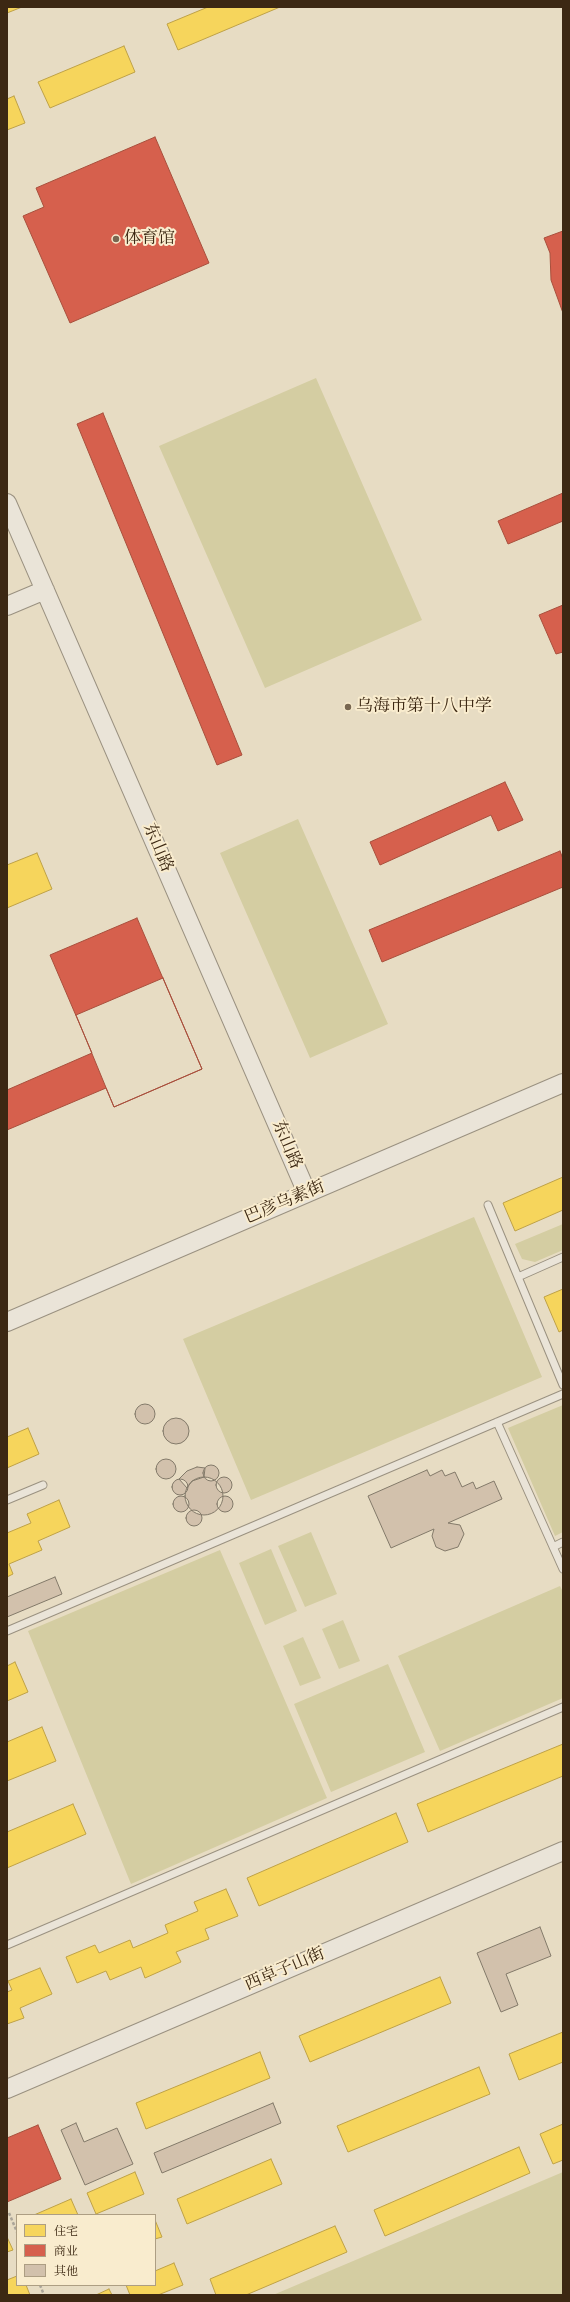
<!DOCTYPE html>
<meta charset="utf-8">
<style>
body{margin:0}
#map{position:relative;width:570px;height:2302px;overflow:hidden;background:#e7dcc3;font-family:"IM FELL Double Pica","Noto Serif SC",serif}
canvas{display:block}
.frame{position:absolute;inset:0;border:8px solid #3c2813;pointer-events:none}
.legend{position:absolute;left:16px;top:2214px;width:140px;height:72px;box-sizing:border-box;background:#f9ecce;border:1px solid #ad9e83;margin:0;padding:5px 7px;list-style:none;font-size:12px;color:#3c2813}
.legend li{display:flex;align-items:center;gap:8px;height:20px}
.legend b{width:20px;border:1px solid #ad9e83}
</style>
<div id="map">
<canvas width="570" height="2302"></canvas>
<div class="frame"></div>
<ul class="legend">
<li><b style="height:11px;background:#f6d55c"></b>住宅</li>
<li><b style="height:11px;background:#d6604d"></b>商业</li>
<li><b style="height:11px;background:#d2c1ac"></b>其他</li>
</ul>
</div>
<script>
const g = document.querySelector('canvas').getContext('2d');
g.lineJoin = 'round';
function fillPath(path, color) { g.fillStyle = color; g.fill(path, 'evenodd'); }
const toPath = rows => new Path2D(rows.map(r => 'M' + r).join(''));
function trace(path, color, width, dash) { g.strokeStyle = color; g.lineWidth = width; g.lineCap = dash ? 'butt' : 'round'; g.setLineDash(dash || []); g.stroke(path); }
function drawText(font, color, halo, rows, align = 'center') {
  g.font = font + ' "IM FELL Double Pica","Noto Serif SC",serif'; g.lineWidth = 4; g.setLineDash([]); g.textBaseline = 'middle'; g.strokeStyle = halo; g.fillStyle = color; for (const [text, x, y, turn = 0] of rows) {
    g.save(); g.translate(x, y); g.rotate((+turn || 0) * Math.PI / 180); g.textAlign = isNaN(turn) ? turn : align; if (halo) g.strokeText(text, 0, 0); g.fillText(text, 0, 0); g.restore();
  }
}
const green = toPath([
 [316,378,422,620,265,688,159,446],
 [298,819,388,1024,310,1058,220,853],
 [474,1217,542,1377,251,1500,183,1339],
 [563,1224,563,1250,535,1262,522,1259,515,1244],
 [563,1405,563,1532,555,1536,508,1428],
 [311,1532,337,1594,305,1607,278,1546],
 [271,1549,297,1611,265,1625,239,1563],
 [220,1550,327,1798,131,1884,28,1631],
 [560,1586,563,1592,563,1698,440,1751,398,1656],
 [343,1620,360,1661,339,1669,322,1629],
 [303,1637,321,1678,300,1686,283,1646],
 [388,1664,425,1752,331,1792,294,1704],
 [563,2172,563,2295,273,2295]
]);
const homes = toPath([
 [7,7,22,7,7,13,7,7],
 [208,7,280,7,178,50,167,24,208,7],
 [124,46,135,72,50,108,38,82,124,46],
 [14,96,25,123,7,130,7,99,14,96],
 [37,853,52,889,7,908,7,865,37,853],
 [563,1177,563,1210,515,1231,503,1203,563,1177],
 [563,1289,563,1330,559,1332,544,1297,563,1289],
 [28,1428,39,1454,7,1468,7,1437,28,1428],
 [59,1500,70,1527,38,1541,42,1550,9,1564,13,1574,7,1577,7,1533,31,1523,27,1514,59,1500],
 [15,1662,28,1692,7,1701,7,1666,15,1662],
 [42,1727,56,1761,7,1781,7,1742,42,1727],
 [563,1744,563,1776,428,1832,417,1804,563,1744],
 [73,1804,86,1834,7,1868,7,1832,73,1804],
 [396,1813,408,1842,259,1906,247,1878,396,1813],
 [226,1889,238,1916,205,1929,209,1939,176,1952,181,1962,145,1978,141,1967,110,1980,106,1971,77,1983,66,1957,95,1945,99,1953,130,1940,133,1948,168,1933,165,1925,198,1911,194,1902,226,1889],
 [40,1968,52,1994,20,2008,24,2018,7,2024,7,1992,12,1990,8,1981,40,1968],
 [440,1977,451,2003,310,2062,299,2036,440,1977],
 [563,2032,563,2062,519,2080,509,2054,563,2032],
 [260,2052,270,2078,146,2129,136,2103,260,2052],
 [479,2067,490,2094,348,2152,337,2126,479,2067],
 [563,2124,563,2160,553,2164,540,2134,563,2124],
 [519,2147,530,2173,385,2236,374,2210,519,2147],
 [271,2159,282,2184,187,2224,177,2199,271,2159],
 [135,2172,144,2194,96,2214,87,2193,135,2172],
 [71,2199,78,2215,34,2215,71,2199],
 [155,2220,162,2237,155,2239,155,2220],
 [335,2226,347,2252,246,2295,216,2295,210,2279,335,2226],
 [7,2237,13,2250,7,2252,7,2237],
 [174,2263,183,2285,158,2295,130,2295,126,2285,155,2285,155,2271,174,2263],
 [17,2276,17,2285,26,2285,30,2295,7,2295,7,2280,17,2276],
 [109,2289,112,2295,96,2295,109,2289]
]);
const shops = toPath([
 [155,137,209,263,70,323,23,216,44,207,36,188,155,137],
 [563,231,563,313,551,280,550,253,544,238,563,231],
 [103,413,242,755,217,765,77,424,103,413],
 [563,493,563,521,508,544,498,521,563,493],
 [563,605,563,652,556,654,539,615,563,605],
 [505,782,523,820,498,831,491,815,380,865,370,842,505,782],
 [560,851,563,859,563,887,382,962,369,930,560,851],
 [137,918,202,1069,114,1107,106,1088,7,1130,7,1090,92,1053,50,955,137,918],
 [163,978,202,1069,114,1107,76,1015,163,978],
 [38,2125,61,2179,7,2202,7,2138,38,2125]
]);
const building = toPath([
 '135 1414a10 10 0 1 1 20 0a10 10 0 1 1-20 0Z',
 '163 1431a13 13 0 1 1 26 0a13 13 0 1 1-26 0Z',
 '156 1469a10 10 0 1 1 20 0a10 10 0 1 1-20 0Z',
 '203 1473a8 8 0 1 1 16 0a8 8 0 1 1-16 0Z',
 [197,1467,205,1468,204,1477,192,1481,187,1488,179,1479,187,1471,197,1467],
 [427,1470,430,1476,442,1470,445,1476,455,1472,462,1487,473,1482,476,1489,494,1481,502,1499,448,1523,460,1525,464,1534,458,1547,445,1551,436,1547,432,1536,434,1529,391,1548,368,1496,427,1470],
 '216 1485a8 8 0 1 1 16 0a8 8 0 1 1-16 0Z',
 '185 1496a19 19 0 1 1 38 0a19 19 0 1 1-38 0Z',
 '172 1487a8 8 0 1 1 16 0a8 8 0 1 1-16 0Z',
 '173 1504a8 8 0 1 1 16 0a8 8 0 1 1-16 0Z',
 '217 1504a8 8 0 1 1 16 0a8 8 0 1 1-16 0Z',
 '186 1518a8 8 0 1 1 16 0a8 8 0 1 1-16 0Z',
 [55,1577,62,1594,7,1617,7,1597,55,1577],
 [540,1927,551,1956,506,1974,518,2005,501,2012,477,1953,540,1927],
 [273,2103,281,2123,162,2173,154,2153,273,2103],
 [76,2123,84,2142,117,2128,133,2164,85,2185,61,2130,76,2123]
]);
const path = toPath([
 [9,2213,17,2232],
 [40,2285,44,2295]
]);
const service = toPath([
 [488,1205,563,1385],
 [518,1277,563,1257],
 [497,1422,563,1569],
 [7,1500,43,1485],
 [553,1547,563,1542],
 [7,1631,563,1394],
 [7,1945,563,1707]
]);
const tertiary = toPath([
 [7,503,307,1193],
 [7,606,45,590],
 [7,1322,563,1083],
 [7,2089,563,1851]
]);
const markers = [
 [116,239,4,"#786751"],
 [348,707,4,"#786751"]
];
const poiNames = [
 ["体育馆",124,239],
 ["乌海市第十八中学",356,707]
];
const streetNames = [
 ["东山路",157,848,67],
 ["东山路",286,1145,67],
 ["巴彦乌素街",285,1203,-23],
 ["西卓子山街",285,1970,-23]
];
fillPath(green, '#d4cda2');
fillPath(homes, '#f6d55c');
trace(homes, '#bea146', 1);
fillPath(shops, '#d6604d');
trace(shops, '#a84f3c', 1);
fillPath(building, '#d2c1ac');
trace(building, '#827969', 1);
trace(service, '#9a9180', 9);
trace(tertiary, '#9a9180', 20);
trace(path, '#aaa498', 2.5, [3, 2]);
trace(service, '#eae4d8', 7);
trace(tertiary, '#eae4d8', 18);
for (const [x, y, r, color] of markers) { const dot = new Path2D(); dot.arc(x, y, r, 0, 2 * Math.PI); g.fillStyle = color; g.fill(dot); trace(dot, '#f9ecce', 1.5); }
drawText('17px', '#3c2813', '#f9ecce', poiNames, 'left');
drawText('17px', '#3c2813', '#f9ecce', streetNames);
</script>
